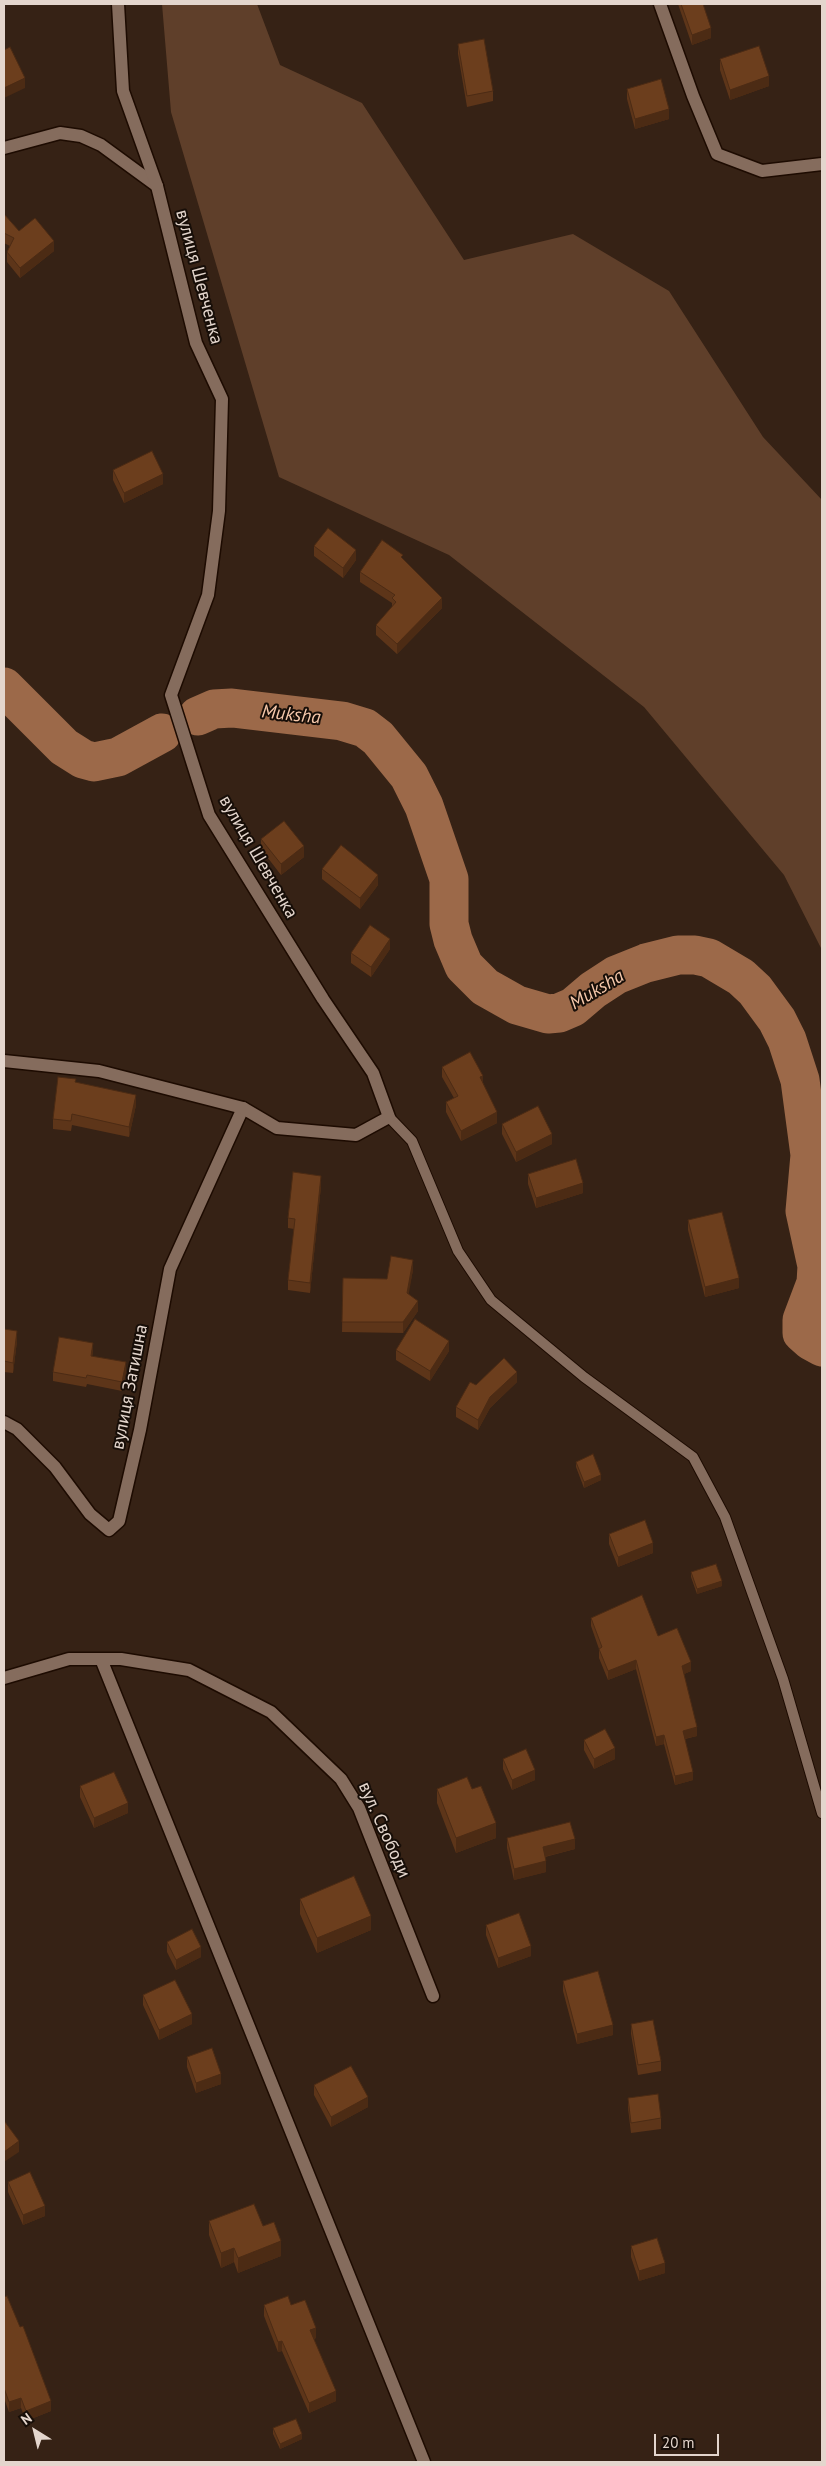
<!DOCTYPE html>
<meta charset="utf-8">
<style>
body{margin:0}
#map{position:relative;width:826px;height:2466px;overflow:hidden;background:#362215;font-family:"PT Sans",sans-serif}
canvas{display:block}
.frame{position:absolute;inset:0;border:5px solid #e4d6cd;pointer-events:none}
.north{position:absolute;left:10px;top:2406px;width:50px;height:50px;-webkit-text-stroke:4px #170e08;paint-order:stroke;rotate:324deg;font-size:14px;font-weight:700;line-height:20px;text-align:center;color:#e4d6cd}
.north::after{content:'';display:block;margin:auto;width:18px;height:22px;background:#e4d6cd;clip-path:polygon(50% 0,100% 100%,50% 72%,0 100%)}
.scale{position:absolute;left:654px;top:2434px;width:65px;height:22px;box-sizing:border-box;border:2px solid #e4d6cd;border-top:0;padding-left:6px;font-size:15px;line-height:18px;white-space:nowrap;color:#e4d6cd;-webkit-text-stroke:4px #170e08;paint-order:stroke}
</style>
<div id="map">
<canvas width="826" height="2466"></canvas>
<div class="frame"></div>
<div class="north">N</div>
<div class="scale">20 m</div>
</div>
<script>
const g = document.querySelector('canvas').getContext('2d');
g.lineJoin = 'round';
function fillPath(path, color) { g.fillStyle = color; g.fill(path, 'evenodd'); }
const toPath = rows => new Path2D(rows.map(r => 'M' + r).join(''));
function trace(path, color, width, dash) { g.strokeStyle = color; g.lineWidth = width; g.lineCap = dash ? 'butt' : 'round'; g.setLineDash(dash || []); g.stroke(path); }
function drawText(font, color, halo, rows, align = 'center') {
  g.font = font + ' "PT Sans",sans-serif'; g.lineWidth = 4; g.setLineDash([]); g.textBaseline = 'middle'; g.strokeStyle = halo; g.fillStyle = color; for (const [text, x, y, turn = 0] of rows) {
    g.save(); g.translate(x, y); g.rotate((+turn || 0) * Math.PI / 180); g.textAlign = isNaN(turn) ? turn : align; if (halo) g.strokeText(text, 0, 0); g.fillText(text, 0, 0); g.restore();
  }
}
const green = toPath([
 [162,4,257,4,280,65,362,103,464,260,573,234,669,291,763,437,822,500,822,950,784,875,644,707,449,555,279,477,171,112]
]);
const river = toPath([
 [4,687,64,747,83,759,94,762,118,757,162,733],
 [198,716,214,709,232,708,342,721,365,728,378,738,409,776,424,806,449,879,449,924,453,940,464,966,485,987,517,1005,548,1014,559,1013,573,1007,593,990,616,975,646,963,678,955,695,955,709,958,741,977,755,990,777,1020,787,1040,800,1080,810,1155,805,1211,817,1266,816,1283,802,1320,802,1333,811,1341,822,1347]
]);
const service = toPath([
 [389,1117,412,1141,458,1251,491,1300,584,1377,693,1457,725,1517,783,1679,822,1813]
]);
const minor = toPath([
 [660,4,693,96,717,154,762,171,822,164],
 [4,148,60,133,81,136,101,145,157,186],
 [4,1422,17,1429,55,1467,90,1514,109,1530,119,1521,140,1430,170,1269,243,1108],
 [101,1659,424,2462],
 [4,1678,69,1659,121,1659,189,1670,271,1712,341,1779,359,1808,433,1996]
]);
const tertiary = toPath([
 [4,1061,99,1071,243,1108,277,1128,356,1135,389,1117,373,1073,323,999,209,815,171,695,208,595,219,511,222,399,196,343,157,186,123,91,118,4]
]);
const wall = toPath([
 [678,4,703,4,711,38,692,45],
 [458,44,493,91,493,101,467,107,458,54],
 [720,59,769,86,730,100,720,70],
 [627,89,669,119,635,129,627,99],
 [4,214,19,231,54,251,20,278,7,262,7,252,10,246,4,243],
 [113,470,163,484,124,503,113,480],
 [314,546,356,560,343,578,314,556],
 [403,559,442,608,397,654,376,635,376,625,392,607,392,603,360,582,360,572],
 [261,839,304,857,281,875,261,849],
 [322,869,378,885,360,909,322,879],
 [390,949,371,977,351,963,351,953],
 [442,1067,483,1084,497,1123,461,1141,446,1112,446,1102,454,1098,442,1077],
 [76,1082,136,1105,129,1137,72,1125,71,1131,53,1129,53,1119],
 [502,1124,552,1144,516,1162,502,1134],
 [528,1174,583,1193,536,1208,528,1184],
 [321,1186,310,1293,288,1290,288,1280,294,1229,288,1228,288,1218],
 [688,1220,739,1288,705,1297,688,1230],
 [413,1270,408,1294,418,1311,403,1333,342,1332,343,1278,387,1279],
 [4,1329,17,1341,13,1373,4,1372],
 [396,1350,449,1351,430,1381,396,1360],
 [93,1352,92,1356,126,1371,122,1391,87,1384,86,1387,53,1381,53,1372],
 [517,1382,490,1408,478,1430,456,1417,456,1407,476,1385],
 [576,1462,601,1480,584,1488,576,1467],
 [609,1534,653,1553,618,1567,609,1544],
 [691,1572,722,1586,697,1594,691,1577],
 [591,1618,658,1636,691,1671,684,1674,697,1736,685,1739,693,1780,675,1785,664,1744,656,1746,636,1669,608,1680,599,1658,599,1649,591,1626],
 [584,1740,615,1759,594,1769,584,1750],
 [503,1759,535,1780,512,1790,503,1769],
 [80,1786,128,1813,94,1828,80,1797],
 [437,1789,496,1838,456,1853,437,1803],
 [507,1838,575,1849,545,1857,546,1872,514,1880,507,1848],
 [300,1899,371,1930,317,1953,300,1914],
 [486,1925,531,1956,498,1968,486,1935],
 [167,1942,201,1957,176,1970,167,1952],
 [563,1981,613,2035,577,2044,563,1991],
 [143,1995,192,2024,159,2040,143,2005],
 [631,2024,661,2061,661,2071,638,2075,631,2034],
 [187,2057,221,2084,196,2093,187,2067],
 [314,2085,368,2107,331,2127,314,2095],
 [628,2098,661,2118,661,2129,631,2133,628,2108],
 [8,2182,45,2216,23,2225,8,2192],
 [209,2221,263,2226,281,2256,238,2273,234,2262,221,2268,209,2235],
 [631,2246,665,2273,639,2281,631,2257],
 [4,2297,51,2411,26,2421,21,2408,9,2412,4,2398],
 [264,2305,291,2305,316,2338,314,2339,336,2401,309,2413,282,2351,278,2352,264,2316],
 [273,2428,302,2439,280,2449,273,2434]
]);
const shadedWall = toPath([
 [711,28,711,38,692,45,692,35],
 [769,76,769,86,730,100,730,90],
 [25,78,25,88,4,98,4,88],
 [669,109,669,119,635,129,635,119],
 [54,241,54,251,20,278,20,268],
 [163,474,163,484,124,503,124,493],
 [356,550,356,560,343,578,343,568],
 [442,598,442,608,397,654,397,644],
 [304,846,304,857,281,875,281,864],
 [378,875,378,885,360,909,360,898],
 [390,939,390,949,371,977,371,967],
 [483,1076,483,1086,480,1077],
 [136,1095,136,1105,129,1137,129,1127],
 [497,1112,497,1123,461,1141,461,1131],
 [552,1134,552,1144,516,1162,516,1152],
 [321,1176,321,1186,310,1293,310,1283],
 [583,1183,583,1193,536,1208,536,1198],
 [413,1260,413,1270,407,1304,407,1293],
 [739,1278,739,1288,705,1297,705,1287],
 [418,1301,418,1311,403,1333,403,1322],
 [17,1331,17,1341,13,1373,13,1363],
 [449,1341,449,1351,430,1381,430,1371],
 [93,1343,93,1352,91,1365,91,1356],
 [126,1362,126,1371,122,1391,122,1382],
 [517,1372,517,1382,490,1408,478,1430,478,1420,490,1397],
 [601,1475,601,1480,584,1488,584,1482],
 [653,1543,653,1553,618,1567,618,1557],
 [722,1581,722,1586,697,1594,697,1589],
 [636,1660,636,1669,608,1680,608,1671],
 [691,1662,691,1671,682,1675,682,1666],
 [697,1727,697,1736,683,1739,683,1731],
 [664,1735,664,1744,656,1746,656,1737],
 [615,1748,615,1759,594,1769,594,1759],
 [535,1770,535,1780,512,1790,512,1780],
 [693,1772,693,1780,675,1785,675,1776],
 [128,1803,128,1813,94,1828,94,1818],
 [496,1823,496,1838,456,1853,456,1838],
 [575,1839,575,1849,543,1857,543,1847],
 [546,1861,546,1872,514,1880,514,1869],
 [371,1916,371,1930,317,1953,317,1938],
 [531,1946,531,1956,498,1968,498,1958],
 [201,1947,201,1957,176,1970,176,1960],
 [192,2014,192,2024,159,2040,159,2030],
 [613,2025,613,2035,577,2044,577,2034],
 [221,2074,221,2084,196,2093,196,2083],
 [368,2097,368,2107,331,2127,331,2117],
 [19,2141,19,2152,4,2162,4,2152],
 [45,2206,45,2216,23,2225,23,2215],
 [281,2241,281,2256,238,2273,238,2258],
 [234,2248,234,2262,221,2268,221,2253],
 [665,2263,665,2273,639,2281,639,2271],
 [316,2328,316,2338,310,2340,310,2330],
 [282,2341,282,2351,278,2352,278,2342],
 [336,2391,336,2401,309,2413,309,2403],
 [21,2398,21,2408,9,2412,9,2402],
 [51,2401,51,2411,26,2421,26,2411],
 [302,2434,302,2439,280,2449,280,2444]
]);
const building = toPath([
 [681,4,703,4,711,28,692,35,681,4],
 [484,39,493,91,467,96,458,44,484,39],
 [759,46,769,76,730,90,720,59,759,46],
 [10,47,25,78,4,88,4,50,10,47],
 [661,79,669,109,635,119,627,89,661,79],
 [4,214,19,231,35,218,54,241,20,268,7,252,14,238,4,233,4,214],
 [152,451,163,474,124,493,113,470,152,451],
 [328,528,356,550,343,568,314,546,328,528],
 [382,540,403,555,401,557,442,598,397,644,376,625,396,602,392,598,395,595,360,572,382,540],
 [284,821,304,846,281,864,261,839,284,821],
 [341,845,378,875,360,898,322,869,341,845],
 [370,925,390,939,371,967,351,953,370,925],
 [470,1052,483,1076,480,1077,497,1112,461,1131,446,1102,458,1096,442,1067,470,1052],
 [58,1077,76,1079,75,1082,136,1095,129,1127,72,1114,71,1121,53,1119,58,1077],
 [538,1106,552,1134,516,1152,502,1124,538,1106],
 [576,1159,583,1183,536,1198,528,1174,576,1159],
 [293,1172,321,1176,310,1283,288,1280,295,1219,288,1218,293,1172],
 [722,1212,739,1278,705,1287,688,1220,722,1212],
 [391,1256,413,1260,407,1293,418,1301,403,1322,342,1322,343,1278,387,1279,391,1256],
 [415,1319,449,1341,430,1371,396,1350,415,1319],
 [4,1329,17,1331,13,1363,4,1361,4,1329],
 [59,1337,93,1343,91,1356,126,1362,122,1382,87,1375,86,1378,53,1372,59,1337],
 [504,1358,517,1372,490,1397,478,1420,456,1407,470,1382,476,1385,504,1358],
 [593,1454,601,1475,584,1482,576,1462,593,1454],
 [645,1520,653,1543,618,1557,609,1534,645,1520],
 [716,1564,722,1581,697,1589,691,1572,716,1564],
 [642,1595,658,1636,677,1628,691,1662,682,1666,697,1727,683,1731,693,1772,675,1776,664,1735,656,1737,636,1660,608,1671,599,1649,602,1647,591,1618,642,1595],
 [605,1729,615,1748,594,1759,584,1740,605,1729],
 [526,1749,535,1770,512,1780,503,1759,526,1749],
 [114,1772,128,1803,94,1818,80,1786,114,1772],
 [467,1777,472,1789,481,1786,496,1823,456,1838,437,1789,467,1777],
 [570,1822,575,1839,543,1847,546,1861,514,1869,507,1838,570,1822],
 [354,1876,371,1916,317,1938,300,1899,354,1876],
 [519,1913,531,1946,498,1958,486,1925,519,1913],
 [192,1929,201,1947,176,1960,167,1942,192,1929],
 [598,1971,613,2025,577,2034,563,1981,598,1971],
 [175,1980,192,2014,159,2030,143,1995,175,1980],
 [653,2020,661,2061,638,2065,631,2024,653,2020],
 [212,2048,221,2074,196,2083,187,2057,212,2048],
 [351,2066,368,2097,331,2117,314,2085,351,2066],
 [658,2094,661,2118,631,2123,628,2098,658,2094],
 [5,2122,19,2141,4,2152,4,2124,5,2122],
 [30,2172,45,2206,23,2215,8,2182,30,2172],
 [254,2204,263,2226,274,2222,281,2241,238,2258,234,2248,221,2253,209,2221,254,2204],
 [657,2238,665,2263,639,2271,631,2246,657,2238],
 [7,2296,20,2327,23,2326,51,2401,26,2411,21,2398,9,2402,4,2388,4,2297,7,2296],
 [288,2296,291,2305,305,2300,316,2328,310,2330,336,2391,309,2403,282,2341,278,2342,264,2305,288,2296],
 [296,2419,302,2434,280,2444,273,2428,296,2419]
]);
const streetNames = [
 ["вулиця Шевченка",199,277,75],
 ["вулиця Шевченка",258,857,60],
 ["вулиця Затишна",130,1387,-79],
 ["вул. Свободи",384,1830,66]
];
const waterNames = [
 ["Muksha",291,715,6],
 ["Muksha",597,990,-31]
];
fillPath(green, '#5f3f2a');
trace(river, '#9c6949', 39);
trace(service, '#1d0b01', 12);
trace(minor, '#1d0b01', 15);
trace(tertiary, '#1d0b01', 15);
trace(service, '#856c5d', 10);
trace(minor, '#856c5d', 12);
trace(tertiary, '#856c5d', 12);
fillPath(wall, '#5d3519');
fillPath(shadedWall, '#4c2b14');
fillPath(building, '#6c3e1d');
trace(building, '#4c2b14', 1);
drawText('18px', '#e4d6cd', '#170e08', streetNames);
drawText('italic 19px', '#f6c8ab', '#170e08', waterNames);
</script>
